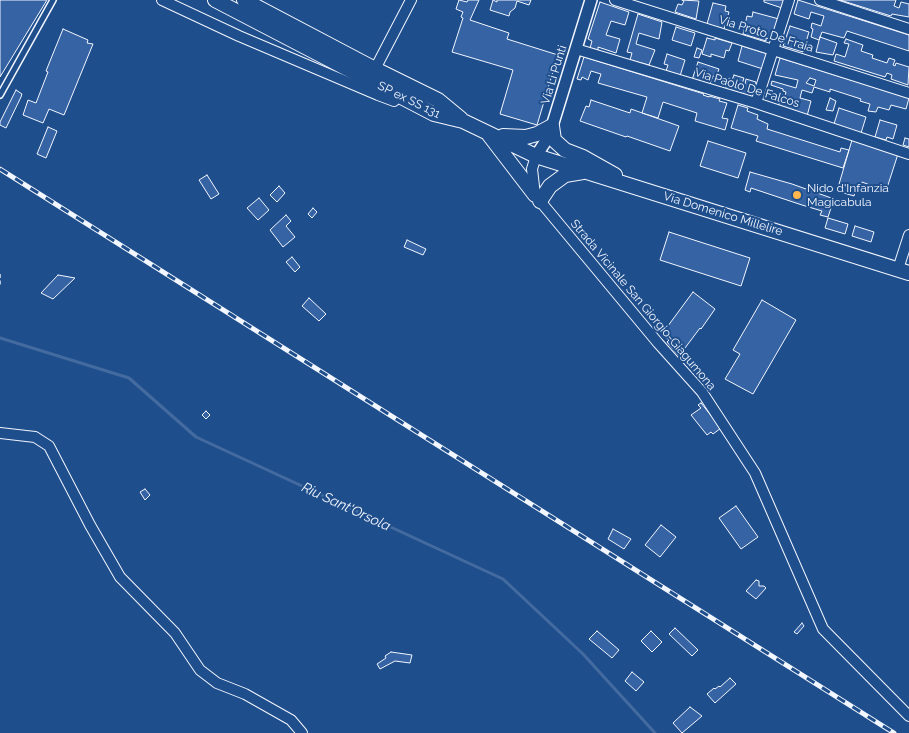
<!DOCTYPE html>
<style>
body{margin:0}
canvas{display:block;background:#1f4e8c}
</style>
<canvas width="909" height="733"></canvas>
<script>
const g = document.querySelector('canvas').getContext('2d');
g.lineJoin = 'round';
const toPath = rows => new Path2D(rows.map(r => 'M' + r).join(''));
function trace(path, color, width, dash) { g.strokeStyle = color; g.lineWidth = width; g.lineCap = dash ? 'butt' : 'round'; g.setLineDash(dash || []); g.stroke(path); }
function fillPath(path, color) { g.fillStyle = color; g.fill(path, 'evenodd'); }
function drawText(font, color, halo, rows, align = 'center') {
  g.font = font + ' Raleway,sans-serif'; g.lineWidth = 4; g.setLineDash([]); g.textBaseline = 'middle'; g.strokeStyle = halo; g.fillStyle = color; for (const [text, x, y, turn = 0] of rows) {
    g.save(); g.translate(x, y); g.rotate((+turn || 0) * Math.PI / 180); g.textAlign = isNaN(turn) ? turn : align; if (halo) g.strokeText(text, 0, 0); g.fillText(text, 0, 0); g.restore();
  }
}
const stream = toPath([
 [0,338,129,378,196,437,503,579,583,654,655,733]
]);
const building = toPath([
 [0,0,47,0,0,77,0,0],
 [459,0,467,2,468,0,479,0,470,20,509,33,507,39,558,55,537,125,500,114,513,70,452,52,463,18,461,17,463,12,456,9,459,0],
 [493,0,497,2,497,0,531,0,529,5,517,1,515,8,510,12,509,16,490,10,493,0],
 [682,0,699,1,696,19,675,12,678,4,682,5,684,1,682,0],
 [764,0,785,0,782,8,764,2,764,0],
 [798,0,909,35,909,51,847,31,844,38,822,32,819,40,811,37,813,29,811,28,812,23,821,26,824,16,811,12,809,19,794,14,798,0],
 [840,0,896,0,894,6,899,8,901,2,909,4,909,17,892,14,891,16,840,0],
 [600,2,629,12,625,25,611,21,606,35,620,39,616,53,598,47,598,50,590,48,592,41,588,39,600,2],
 [713,3,726,6,725,11,729,12,724,29,707,24,713,3],
 [753,12,779,19,773,40,766,38,766,41,743,34,747,16,752,17,753,12],
 [638,14,662,22,659,39,639,33,636,44,655,50,649,65,630,60,632,53,627,52,638,14],
 [790,26,809,32,803,52,783,46,790,26],
 [676,27,695,33,691,46,672,40,676,27],
 [63,29,88,40,87,43,93,44,64,115,49,109,43,123,23,115,28,100,36,103,48,72,46,71,63,29],
 [820,37,837,43,833,55,816,52,820,37],
 [707,38,715,40,715,38,732,43,729,51,726,50,724,58,711,54,711,57,702,54,707,38],
 [846,39,863,45,861,51,873,55,872,58,887,63,889,58,895,60,893,65,895,66,896,63,909,67,908,85,891,79,892,75,887,73,885,77,834,61,836,54,845,57,849,44,844,43,846,39],
 [742,46,768,54,763,69,738,61,742,46],
 [697,48,702,50,699,58,694,57,697,48],
 [667,54,685,60,680,76,666,71,668,65,664,64,667,54],
 [584,57,704,94,703,95,709,97,709,96,720,99,719,101,727,103,722,118,728,119,725,130,695,121,697,113,663,102,658,118,642,113,647,97,598,83,601,74,591,71,588,80,582,77,581,80,577,79,584,57],
 [780,58,909,98,906,109,891,105,889,110,878,107,876,112,868,111,870,104,860,101,861,99,830,89,830,92,814,87,812,93,802,90,800,98,811,101,807,116,778,107,782,95,785,96,786,92,783,91,783,89,771,85,772,81,796,88,798,80,775,75,780,58],
 [810,78,816,80,814,86,806,83,810,78],
 [698,62,719,69,716,77,713,76,709,86,692,80,698,62],
 [734,75,744,78,742,84,745,84,746,79,756,82,755,87,758,88,754,99,725,90,729,78,732,80,734,75],
 [16,90,22,94,21,97,6,128,0,125,0,122,16,90],
 [830,98,836,101,833,111,826,110,830,98],
 [591,100,630,113,631,109,679,126,670,151,627,136,626,137,580,121,586,106,589,107,591,100],
 [738,105,748,108,747,111,758,115,757,119,768,124,767,129,840,152,841,148,849,150,843,168,756,141,758,136,731,128,738,105],
 [839,108,866,117,861,133,834,124,839,108],
 [880,120,897,125,893,139,887,137,886,140,875,137,880,120],
 [48,127,57,131,46,158,37,154,48,127],
 [905,138,909,139,909,147,903,145,905,138],
 [852,140,898,154,886,191,862,182,860,190,856,189,854,196,837,191,852,140],
 [708,141,746,153,738,178,700,166,708,141],
 [750,172,792,184,834,199,828,217,820,215,822,211,802,205,751,188,750,192,745,190,750,172],
 [207,175,219,194,211,199,199,180,207,175],
 [279,186,285,193,277,202,270,195,279,186],
 [259,198,269,210,258,220,247,208,259,198],
 [313,208,317,212,312,218,308,214,313,208],
 [286,215,291,221,286,226,295,237,283,247,270,230,286,215],
 [828,218,848,224,845,234,825,228,828,218],
 [855,226,874,232,871,242,852,236,855,226],
 [669,232,750,258,741,286,660,260,669,232],
 [407,240,426,249,423,255,404,247,407,240],
 [292,257,300,267,295,272,286,262,292,257],
 [58,275,75,278,53,299,41,293,58,275],
 [693,292,715,309,701,329,700,328,679,356,667,342,669,340,662,334,693,292],
 [309,298,326,314,319,321,302,306,309,298],
 [762,300,796,320,753,394,725,379,740,354,733,350,762,300],
 [701,403,721,428,713,434,711,432,707,435,691,415,701,408,698,405,701,403],
 [206,411,210,415,206,419,202,415,206,411],
 [145,489,150,495,145,500,140,492,145,489],
 [736,506,758,537,741,549,719,518,736,506],
 [661,525,676,537,660,557,645,545,661,525],
 [613,529,631,539,624,549,608,539,613,529],
 [756,580,759,581,759,586,764,586,766,588,756,599,746,591,756,580],
 [802,623,804,626,797,634,794,632,802,623],
 [675,628,698,650,692,656,669,634,675,628],
 [597,631,619,650,612,658,589,639,597,631],
 [651,631,662,642,652,652,641,641,651,631],
 [391,652,412,655,410,663,395,661,380,669,377,664,386,658,385,656,391,652],
 [632,672,644,682,636,691,625,681,632,672],
 [730,678,736,684,715,703,707,694,714,688,715,689,719,686,720,687,730,678],
 [690,707,702,716,682,733,673,723,690,707]
]);
const path = toPath([
 [0,274,0,285]
]);
const service = toPath([
 [0,95,53,0]
]);
const minor = toPath([
 [162,0,239,36,378,95,394,101,399,96],
 [615,0,909,93],
 [820,0,909,29],
 [576,49,756,103,909,154],
 [375,69,411,0],
 [756,103,789,0],
 [536,156,532,169,535,195,658,343,702,392,755,473,823,629,909,716],
 [898,269,909,235],
 [0,433,35,437,49,446,90,525,120,577,175,633,200,670,217,683,245,694,291,720,302,733]
]);
const tertiary = toPath([
 [536,156,549,136,591,0]
]);
const secondary = toPath([
 [215,0,434,114,463,121,536,156,909,273],
 [244,0,375,69,438,100,461,119],
 [489,135,535,195],
 [503,136,526,137,537,134,552,126,554,140,565,150,583,157,615,175],
 [540,201,550,186,565,175,583,172]
]);
const rail = toPath([
 [0,169,894,733]
]);
const markers = [
 [797,195,5,"#ffb74d"]
];
const streetNames = [
 ["Via Proto De Fraia",766,34,17],
 ["Via Li Punti",554,75,-73],
 ["Via Paolo De Falcos",747,88,17],
 ["SP ex SS 131",409,100,26],
 ["Via Domenico Millelire",723,214,17],
 ["Strada Vicinale San Giorgio-Giagumona",643,305,50]
];
const poiNames = [
 ["Nido d'Infanzia",807,188],
 ["Magicabula",807,202]
];
const waterNames = [
 ["Riu Sant'Orsola",346,507,25]
];
trace(stream, '#446ba0', 3);
fillPath(building, '#3563a3');
trace(building, '#f2f6ff', 1);
trace(service, '#f2f6ff', 8);
trace(minor, '#f2f6ff', 12);
trace(tertiary, '#f2f6ff', 14);
trace(secondary, '#f2f6ff', 16);
trace(path, '#b3c4dc', 2, [4, 2.5]);
trace(service, '#1f4e8c', 5);
trace(minor, '#1f4e8c', 10);
trace(tertiary, '#1f4e8c', 11);
trace(secondary, '#1f4e8c', 14);
trace(rail, '#f2f6ff', 5);
trace(rail, '#1f4e8c', 3, [9]);
for (const [x, y, r, color] of markers) { const dot = new Path2D(); dot.arc(x, y, r, 0, 2 * Math.PI); g.fillStyle = color; g.fill(dot); trace(dot, '#1f4e8c', 2); }
drawText('12px', '#f2f6ff', '#1f4e8c', streetNames);
drawText('12px', '#f2f6ff', '#1f4e8c', poiNames, 'left');
drawText('italic 14px', '#f2f6ff', '#1f4e8c', waterNames);
</script>
